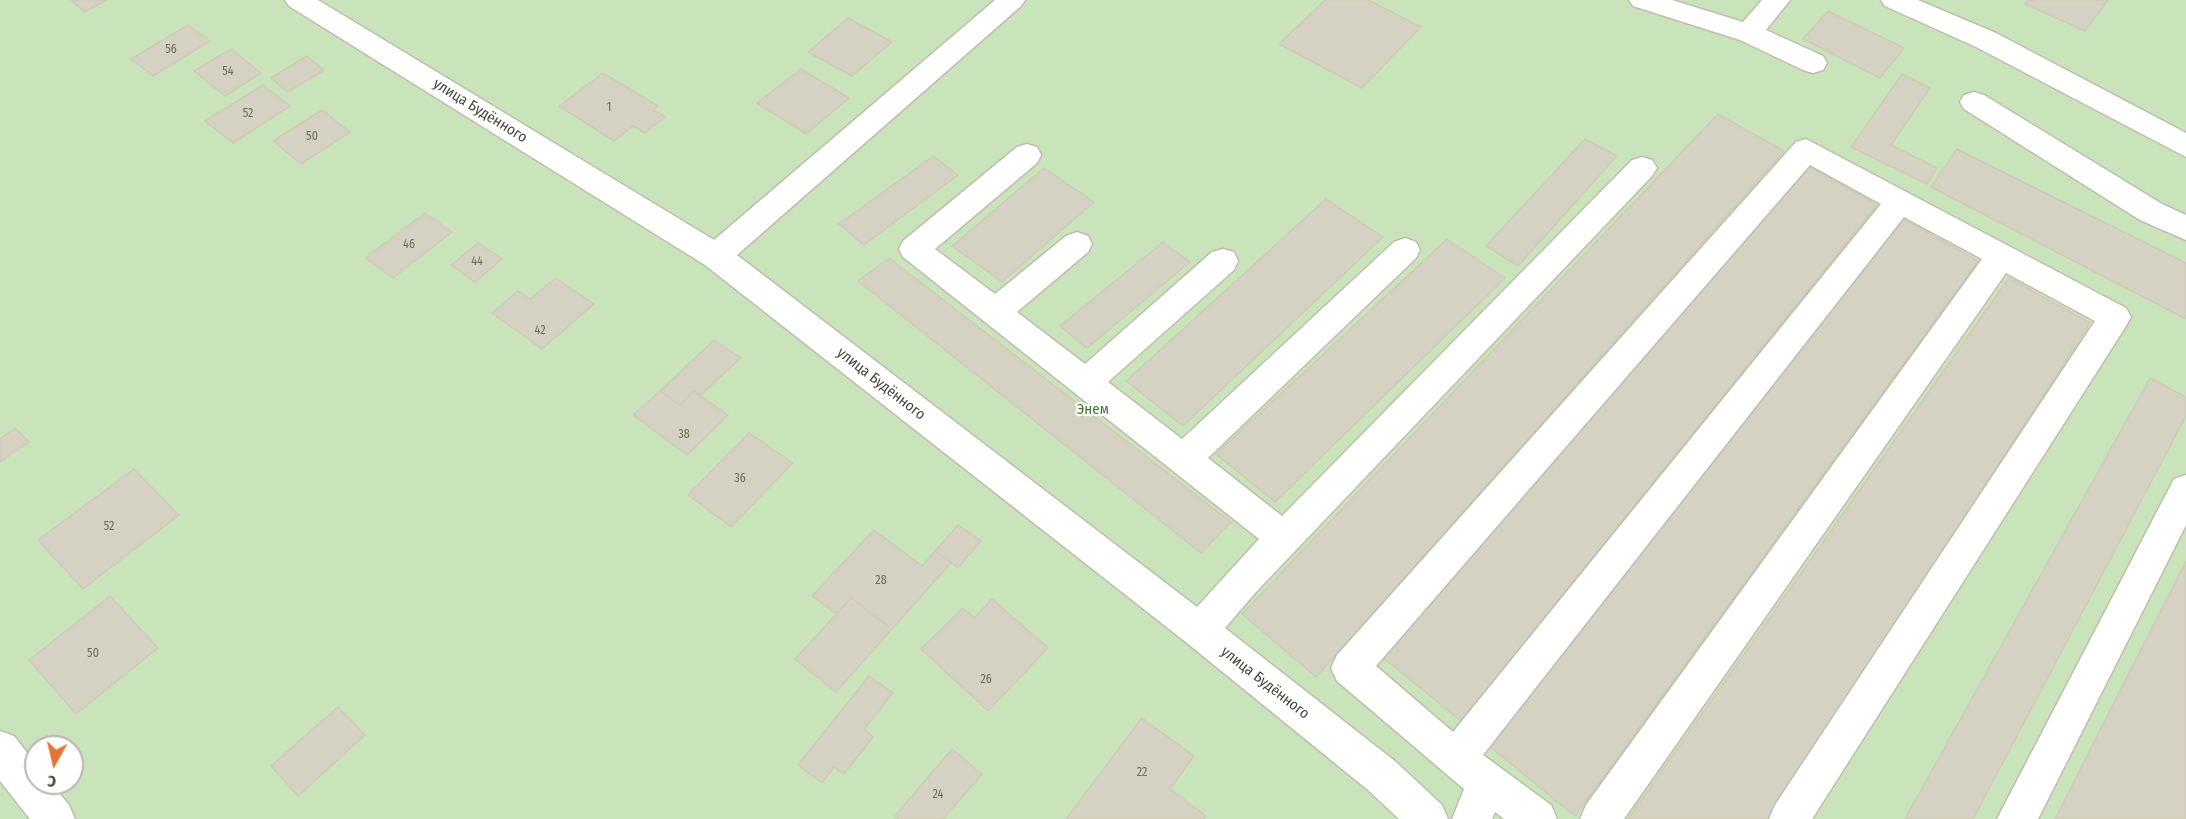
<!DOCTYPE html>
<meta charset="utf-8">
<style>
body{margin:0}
#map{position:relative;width:2186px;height:819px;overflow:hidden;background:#f5f4ed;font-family:"Fira Sans Condensed",sans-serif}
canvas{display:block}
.north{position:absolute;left:24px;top:735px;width:60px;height:60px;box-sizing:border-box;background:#fff;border:2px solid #b6b5b1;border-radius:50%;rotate:188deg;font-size:16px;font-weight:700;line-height:24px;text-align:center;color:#49463b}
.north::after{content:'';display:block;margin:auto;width:21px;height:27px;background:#e57334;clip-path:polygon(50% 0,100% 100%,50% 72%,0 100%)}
</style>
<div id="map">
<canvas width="2186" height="819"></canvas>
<div class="north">С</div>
</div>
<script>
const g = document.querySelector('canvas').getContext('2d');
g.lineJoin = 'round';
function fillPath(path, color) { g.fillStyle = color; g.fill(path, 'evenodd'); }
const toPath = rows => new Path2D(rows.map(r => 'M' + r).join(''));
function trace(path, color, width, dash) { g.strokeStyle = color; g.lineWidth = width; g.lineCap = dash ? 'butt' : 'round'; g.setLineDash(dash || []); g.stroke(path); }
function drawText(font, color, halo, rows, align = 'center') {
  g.font = font + ' "Fira Sans Condensed",sans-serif'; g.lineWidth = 4.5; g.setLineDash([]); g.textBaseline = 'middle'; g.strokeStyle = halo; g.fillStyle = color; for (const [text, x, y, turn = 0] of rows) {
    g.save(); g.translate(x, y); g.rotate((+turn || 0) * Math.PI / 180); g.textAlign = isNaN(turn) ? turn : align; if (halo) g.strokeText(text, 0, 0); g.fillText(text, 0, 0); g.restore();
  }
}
const green = toPath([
 [0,0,2186,0,2186,819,0,819],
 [36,747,72,747,72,783,36,783]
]);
const building = toPath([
 [71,0,107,0,84,12,71,0],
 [1325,0,1368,0,1421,27,1362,88,1279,44,1325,0],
 [2028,0,2108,0,2085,31,2025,4,2028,0],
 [1828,11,1904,48,1880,78,1803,39,1828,11],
 [848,18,892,42,852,76,808,52,848,18],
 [188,25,210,41,153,76,131,59,188,25],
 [231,49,261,73,225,96,194,71,231,49],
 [307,56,324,70,288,92,271,78,307,56],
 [801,69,849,98,806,134,757,103,801,69],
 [603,73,658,106,653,110,665,117,645,133,633,126,614,141,559,106,603,73],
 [1902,74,1930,88,1891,145,1937,168,1927,184,1851,147,1902,74],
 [263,85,290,106,233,143,205,121,263,85],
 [322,110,350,132,301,164,273,141,322,110],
 [1718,114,1784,151,1316,677,1242,614,1718,114],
 [1585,139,1617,156,1518,266,1486,246,1585,139],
 [1957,149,2186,263,2186,319,1931,187,1957,149],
 [933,156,958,175,864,245,839,224,933,156],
 [1806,165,1877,205,1461,721,1381,656,1806,165],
 [1044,168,1094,202,1002,282,952,246,1044,168],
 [1326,199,1383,237,1183,426,1126,381,1326,199],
 [425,213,452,232,393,278,365,258,425,213],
 [1903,219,1978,261,1575,816,1489,746,1903,219],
 [1447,239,1505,278,1275,502,1216,454,1447,239],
 [1163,242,1190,262,1087,348,1060,326,1163,242],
 [478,243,502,259,475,282,451,265,478,243],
 [889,258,1231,522,1201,553,858,281,889,258],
 [556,278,594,304,542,349,492,313,518,291,530,299,556,278],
 [2009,278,2090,323,1769,819,1628,819,2009,278],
 [714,340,741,358,701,395,694,391,680,405,660,391,714,340],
 [2150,378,2186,397,2186,416,1973,819,1905,819,2150,378],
 [660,391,680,405,694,391,728,415,687,455,633,415,660,391],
 [15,428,29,442,0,462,0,439,15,428],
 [749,433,793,463,731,527,688,495,749,433],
 [134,469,179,515,83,589,38,540,134,469],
 [958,525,981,541,958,568,935,551,958,525],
 [874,530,922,566,935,551,951,563,892,629,851,598,836,614,812,596,874,530],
 [2186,561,2186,819,2055,819,2186,561],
 [110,596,158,648,76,714,29,660,110,596],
 [851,598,892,629,836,692,795,659,851,598],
 [992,599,1048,648,988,711,921,649,963,608,974,618,992,599],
 [869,676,893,693,864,729,873,737,844,774,834,767,822,783,798,765,869,676],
 [338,707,365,735,298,796,271,766,338,707],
 [1142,718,1194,756,1170,789,1206,816,1204,819,1066,819,1142,718],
 [952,749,982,774,943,819,899,819,895,816,952,749]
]);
const minor = toPath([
 [285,0,318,0,714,240,995,0,1025,0,1021,6,737,255,1197,607,1259,539,903,257,899,249,903,241,1017,147,1027,144,1037,147,1041,155,1037,163,935,249,995,294,1066,236,1077,232,1088,236,1092,244,1088,252,1017,312,1085,364,1212,252,1223,249,1234,252,1238,261,1234,270,1108,382,1182,439,1394,242,1405,238,1416,242,1420,250,1416,258,1208,458,1282,516,1632,160,1642,157,1652,160,1657,168,1652,176,1256,592,1225,628,1396,762,1442,805,1448,819,1399,819,1368,790,1187,643,705,265,289,6,285,0],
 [1629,0,1672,0,1743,22,1762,0,1790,0,1766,30,1823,56,1827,63,1823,70,1813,73,1803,70,1740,40,1633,6,1629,0],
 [1881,0,1918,0,1996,33,2186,133,2186,157,1976,47,1885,6,1881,0],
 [1974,92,1984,95,2162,204,2186,215,2186,240,2140,220,1964,109,1960,102,1964,95,1974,92],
 [1806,139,2126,308,2131,317,2126,326,1812,819,1769,819,1775,805,2095,321,2006,273,1624,819,1580,819,1586,805,1982,259,1904,217,1483,755,1551,805,1557,819,1504,819,1495,812,1492,819,1452,819,1464,789,1337,681,1331,668,1337,655,1796,142,1806,139],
 [1810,165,1881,204,1453,732,1376,666,1810,165],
 [2186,475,2186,525,2038,819,1997,819,2174,479,2186,475],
 [0,731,14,736,36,764,36,783,51,783,69,805,75,819,30,819,0,781,0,731]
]);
const numberNames = [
 ["56",171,50],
 ["54",228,72],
 ["1",609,108],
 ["52",248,114],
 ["50",312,137],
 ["46",409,245],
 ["44",477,262],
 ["42",540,331],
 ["38",684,435],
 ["36",740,479],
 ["52",109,527],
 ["28",881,581],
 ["50",93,654],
 ["26",986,680],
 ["22",1142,773],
 ["24",938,795]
];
const streetNames = [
 ["улица Будённого",480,111,32],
 ["улица Будённого",881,384,38],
 ["улица Будённого",1265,683,38]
];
const parkNames = [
 ["Энем",1093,410]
];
fillPath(green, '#c9e4ba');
fillPath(building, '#d5d2c3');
trace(building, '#d0cbb7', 1.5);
trace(minor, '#c0bdb0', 3);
fillPath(minor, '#fff');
drawText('12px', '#6c695d', null, numberNames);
drawText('15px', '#49463b', '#fff', streetNames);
drawText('15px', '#3e7633', '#fff', parkNames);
</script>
